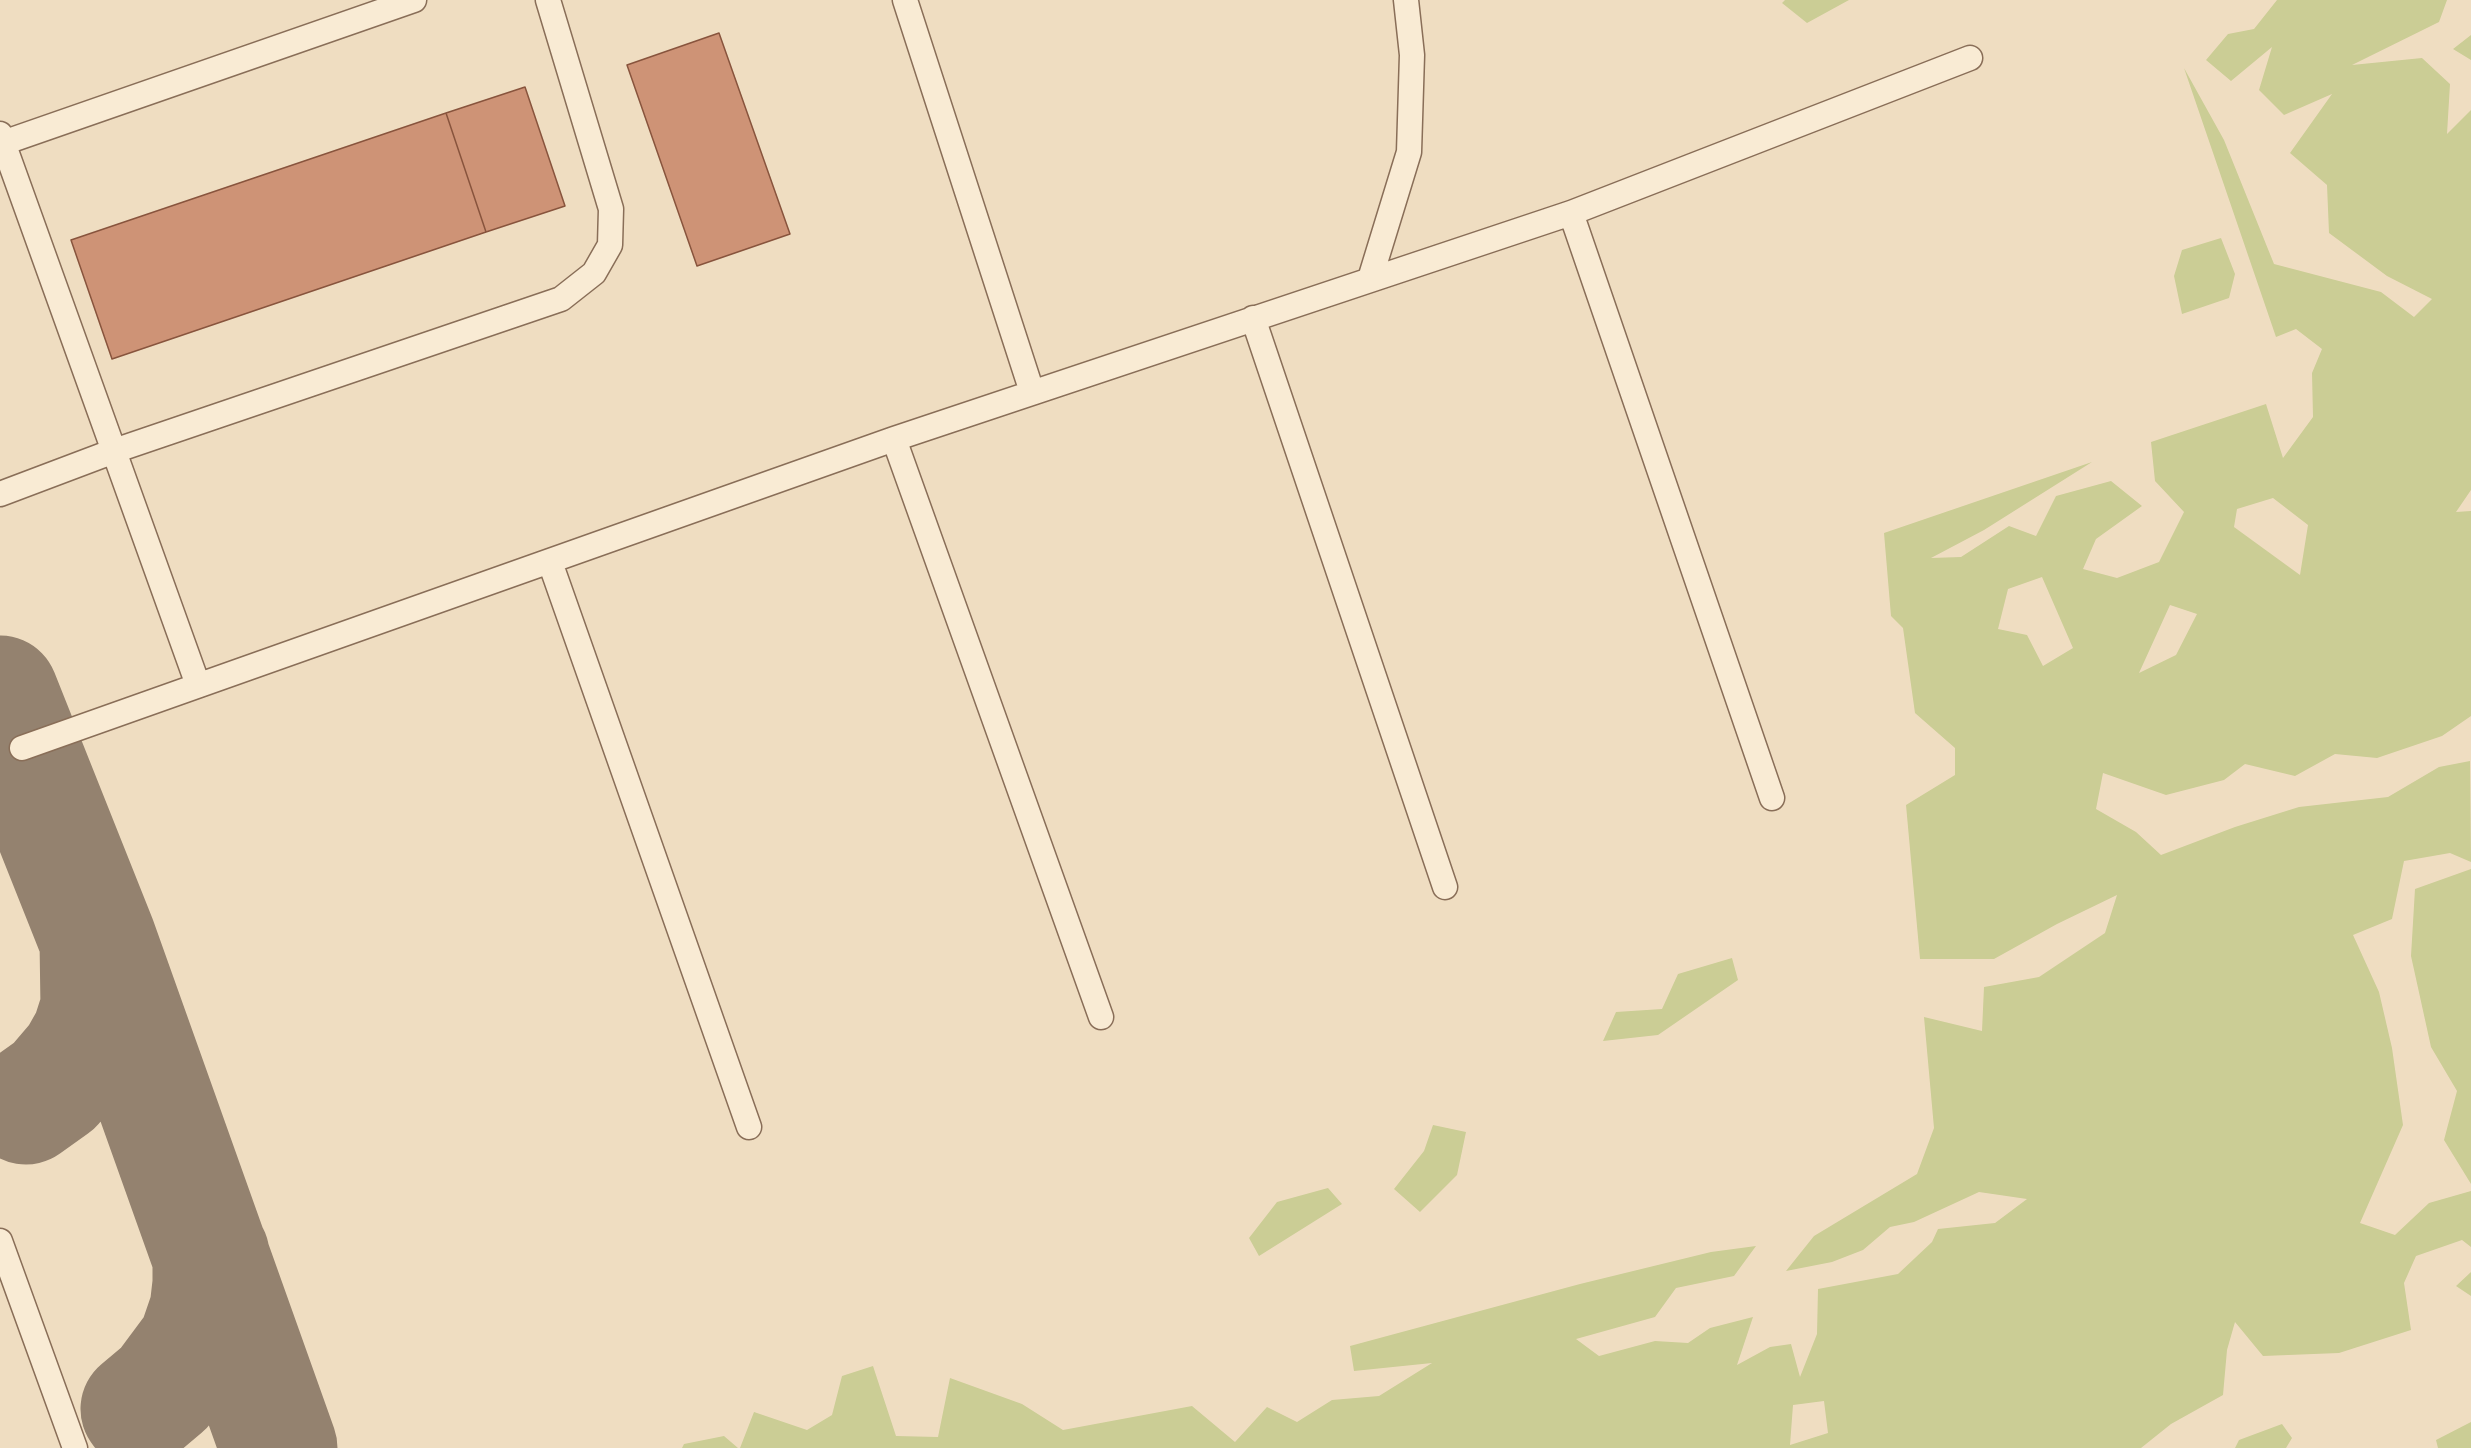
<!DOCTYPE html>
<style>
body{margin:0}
canvas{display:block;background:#efddc1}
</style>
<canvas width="2471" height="1448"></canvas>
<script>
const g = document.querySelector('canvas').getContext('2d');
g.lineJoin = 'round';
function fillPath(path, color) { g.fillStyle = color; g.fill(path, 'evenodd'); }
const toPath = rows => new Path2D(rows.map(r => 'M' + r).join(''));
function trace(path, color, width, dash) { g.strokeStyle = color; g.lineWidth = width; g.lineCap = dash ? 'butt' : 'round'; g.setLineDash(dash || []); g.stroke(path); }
const green = toPath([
 [1785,0,1849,0,1807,23,1782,3],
 [2277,0,2447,0,2439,22,2352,65,2422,58,2450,84,2447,134,2471,110,2471,490,2456,512,2471,511,2471,716,2442,736,2377,758,2335,754,2295,776,2245,764,2224,780,2166,795,2103,773,2096,809,2136,832,2161,855,2235,827,2299,807,2388,797,2439,767,2470,761,2471,862,2450,853,2404,861,2392,919,2353,935,2379,992,2392,1048,2403,1125,2360,1223,2395,1235,2429,1203,2471,1191,2471,1247,2462,1240,2416,1256,2404,1283,2411,1330,2339,1353,2263,1356,2235,1322,2227,1350,2223,1395,2171,1424,2141,1448,740,1448,754,1412,807,1430,832,1415,842,1376,873,1366,896,1436,938,1437,950,1378,1022,1404,1063,1430,1192,1406,1235,1442,1267,1407,1297,1422,1332,1400,1379,1396,1432,1363,1354,1371,1350,1346,1580,1284,1711,1252,1756,1246,1734,1276,1676,1288,1655,1317,1576,1339,1599,1356,1655,1341,1688,1343,1710,1328,1753,1317,1737,1365,1770,1347,1791,1344,1800,1377,1817,1334,1818,1289,1898,1274,1932,1242,1938,1229,1995,1223,2027,1199,1979,1192,1914,1222,1890,1227,1863,1250,1832,1262,1786,1271,1814,1236,1917,1174,1934,1128,1924,1017,1982,1031,1984,987,2039,977,2105,933,2117,895,2057,924,1994,959,1920,959,1906,805,1955,775,1955,748,1915,713,1903,628,1891,616,1884,533,2092,462,1984,530,1931,558,1961,557,2009,526,2036,536,2056,496,2111,481,2142,506,2096,539,2083,569,2117,578,2159,562,2184,512,2155,481,2151,442,2266,404,2283,458,2313,417,2312,373,2322,349,2296,329,2276,337,2184,68,2224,140,2274,264,2381,292,2414,317,2432,299,2387,276,2329,233,2327,185,2290,153,2332,94,2284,115,2259,90,2272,47,2231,81,2206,60,2228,34,2254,29],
 [2273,498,2308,525,2300,575,2234,527,2237,509],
 [2042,577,2073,648,2043,666,2027,635,1998,629,2008,589],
 [2170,605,2197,614,2176,655,2139,673],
 [1824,1401,1828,1433,1790,1445,1793,1405],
 [2471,35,2471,60,2453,49],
 [2221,238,2235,274,2229,298,2182,314,2174,276,2182,250],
 [2471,869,2471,1184,2444,1140,2457,1091,2431,1047,2411,956,2415,889],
 [1732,958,1738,980,1658,1035,1603,1041,1616,1012,1662,1009,1678,974],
 [1433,1125,1466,1132,1457,1175,1420,1212,1394,1189,1424,1151],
 [1328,1188,1342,1204,1259,1256,1249,1238,1277,1202],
 [2471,1272,2471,1296,2456,1286],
 [2471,1422,2471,1448,2438,1448,2436,1440],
 [2282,1424,2292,1438,2286,1448,2235,1448,2239,1440],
 [724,1436,738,1448,682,1448,684,1444]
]);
const taxiway = toPath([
 [0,694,98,940,279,1448],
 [26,1106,54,1086,77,1059,90,1036,99,1008,98,940],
 [139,1409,164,1388,196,1345,208,1310,211,1284,211,1255]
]);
const building = toPath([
 [719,33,790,234,697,266,627,65,719,33],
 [525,87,565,206,486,232,446,113,525,87],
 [446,113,486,232,112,359,71,240,446,113]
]);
const service = toPath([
 [905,0,1032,392],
 [0,134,198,685],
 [3,143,414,0],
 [1571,213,1772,798],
 [1370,279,1409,152,1412,55,1406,0],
 [1253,318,1445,887],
 [894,439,1101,1017],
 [0,494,114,451,561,299,594,273,610,245,611,209,548,0],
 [550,562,749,1127],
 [22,748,894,439,1571,213,1970,58],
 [0,1241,75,1448]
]);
fillPath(green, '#cbcd95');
trace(taxiway, '#94826f', 117);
fillPath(building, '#ce9376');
trace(building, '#88543d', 1.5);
trace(service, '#896e58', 27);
trace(service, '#f9ebd4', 24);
</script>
